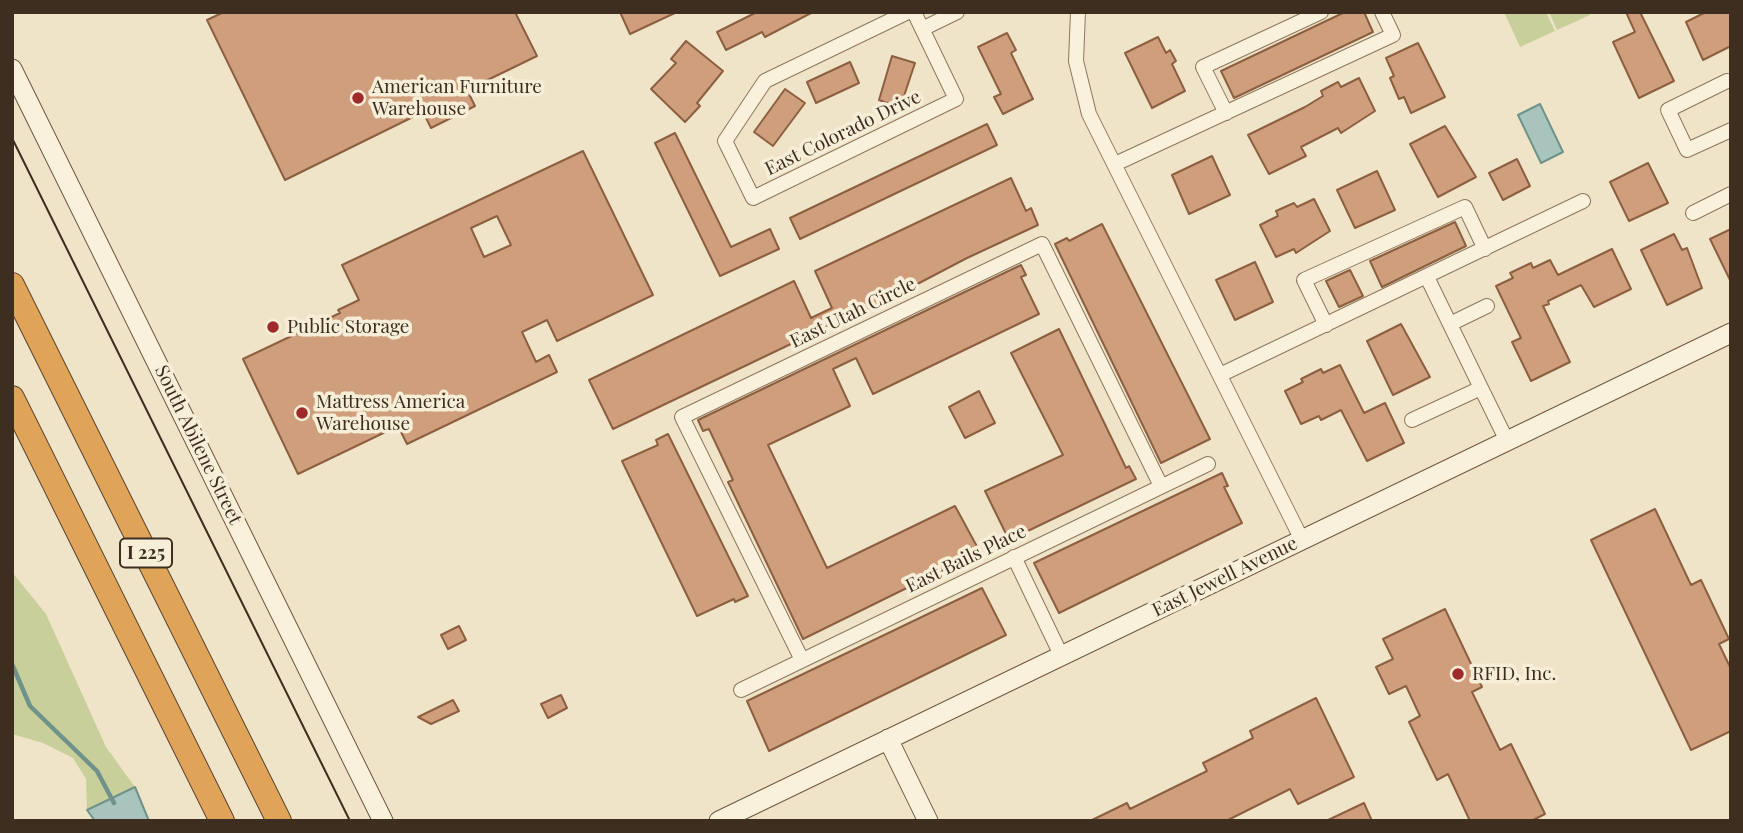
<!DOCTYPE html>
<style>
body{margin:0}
#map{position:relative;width:1743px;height:833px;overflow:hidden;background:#f0e4c8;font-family:"Playfair Display",serif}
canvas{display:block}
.frame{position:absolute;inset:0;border:14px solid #3d2e20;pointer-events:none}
</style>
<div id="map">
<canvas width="1743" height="833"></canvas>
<div class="frame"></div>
</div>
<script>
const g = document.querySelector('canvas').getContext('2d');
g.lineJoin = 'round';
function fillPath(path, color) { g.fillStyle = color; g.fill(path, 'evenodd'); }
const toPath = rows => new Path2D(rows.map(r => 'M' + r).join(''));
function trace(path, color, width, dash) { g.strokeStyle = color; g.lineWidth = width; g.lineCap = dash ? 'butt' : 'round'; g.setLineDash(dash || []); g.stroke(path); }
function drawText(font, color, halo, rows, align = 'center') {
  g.font = font + ' "Playfair Display",serif'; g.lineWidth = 7; g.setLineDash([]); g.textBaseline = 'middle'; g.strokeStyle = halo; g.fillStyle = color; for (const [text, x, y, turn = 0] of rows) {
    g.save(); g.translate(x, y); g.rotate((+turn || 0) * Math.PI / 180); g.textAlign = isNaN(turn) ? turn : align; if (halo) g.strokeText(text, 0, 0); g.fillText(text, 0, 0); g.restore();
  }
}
const green = toPath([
 [1504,12,1546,12,1555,31,1520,47],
 [1549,12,1589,12,1590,15,1557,30],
 [12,572,46,614,106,747,135,787,87,810,86,779,73,758,43,743,12,734]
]);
const water = toPath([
 [1540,104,1563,152,1541,163,1518,115,1540,104],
 [135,787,149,821,95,821,87,810,135,787]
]);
const stream = toPath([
 [12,664,30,706,97,771,114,803]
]);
const building = toPath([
 [224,12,515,12,537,56,467,90,475,106,431,128,423,112,285,180,207,20,224,12],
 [620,12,677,12,630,34,620,12],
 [757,12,813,12,765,37,762,32,726,50,717,32,757,12],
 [1345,12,1364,12,1373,32,1234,98,1221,71,1345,12],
 [1626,12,1640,12,1674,81,1639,98,1613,42,1635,32,1626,12],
 [1706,12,1731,12,1731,46,1703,60,1686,22,1706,12],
 [1007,33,1016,50,1011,53,1033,99,1003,114,994,97,1001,94,978,47,1007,33],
 [1158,37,1166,53,1170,50,1176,61,1172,64,1185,91,1152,108,1125,53,1158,37],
 [686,41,723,71,697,103,700,106,685,122,651,89,676,63,671,59,686,41],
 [1418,43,1445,97,1411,113,1404,97,1399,99,1390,78,1394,76,1386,58,1418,43],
 [892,56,915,63,900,108,879,100,892,56],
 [850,62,859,83,816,103,807,82,850,62],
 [1359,78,1375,111,1341,133,1338,128,1301,147,1306,156,1269,174,1248,135,1305,107,1323,96,1321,91,1338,82,1341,87,1359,78],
 [785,89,805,103,773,146,754,132,785,89],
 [987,124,997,145,800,239,790,218,987,124],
 [1445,126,1476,177,1438,197,1410,144,1445,126],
 [675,133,731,247,770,229,779,249,720,276,655,143,675,133],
 [583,151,653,295,557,341,547,320,522,332,536,362,549,355,557,372,407,444,398,426,298,474,243,359,340,313,338,310,359,300,342,265,583,151],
 [497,216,511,245,484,257,471,228,497,216],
 [1212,156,1230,195,1189,214,1172,175,1212,156],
 [1517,159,1530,186,1503,200,1489,173,1517,159],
 [1648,163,1668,203,1629,221,1610,182,1648,163],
 [1377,171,1395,210,1355,228,1337,190,1377,171],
 [1011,178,1026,211,1031,208,1038,225,967,258,841,324,839,321,613,429,589,380,794,281,811,318,832,308,815,271,1011,178],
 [1314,199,1330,231,1296,253,1294,249,1276,257,1260,225,1278,216,1276,211,1294,203,1297,207,1314,199],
 [1455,222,1466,246,1382,287,1370,261,1455,222],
 [1102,224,1210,439,1161,463,1055,244,1067,238,1069,241,1102,224],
 [1731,229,1731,282,1710,239,1731,229],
 [1674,234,1682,250,1687,248,1702,288,1667,305,1641,250,1674,234],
 [1612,249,1631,289,1594,307,1581,285,1548,301,1549,304,1543,306,1570,362,1531,381,1512,342,1521,338,1496,286,1513,278,1510,273,1531,263,1533,268,1550,260,1558,275,1612,249],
 [1255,262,1273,302,1235,320,1216,280,1255,262],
 [1021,265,1026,275,1021,277,1039,314,873,394,856,358,833,369,850,406,768,445,827,568,955,506,980,552,803,639,728,482,733,480,709,429,703,431,698,420,1021,265],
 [1350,270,1363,296,1339,307,1326,281,1350,270],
 [1401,324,1430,377,1393,395,1367,341,1401,324],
 [1059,329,1126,468,1129,466,1136,479,1009,540,985,491,1063,455,1011,353,1059,329],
 [1340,365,1364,413,1385,403,1404,443,1367,461,1341,410,1321,420,1319,416,1301,424,1285,391,1303,382,1301,379,1321,369,1323,373,1340,365],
 [979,391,995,423,965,438,949,407,979,391],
 [668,434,748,596,735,602,734,599,697,616,622,461,658,445,656,440,668,434],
 [1222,473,1228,486,1224,487,1242,523,1059,613,1034,563,1222,473],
 [1655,509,1691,585,1701,580,1729,639,1719,644,1731,669,1731,731,1691,750,1591,540,1655,509],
 [982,588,1006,635,769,751,747,701,982,588],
 [1445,609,1482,687,1472,692,1500,750,1511,744,1545,814,1531,821,1470,821,1448,774,1437,780,1409,722,1420,716,1406,686,1389,694,1376,667,1393,659,1383,639,1445,609],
 [459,626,466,640,448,649,441,635,459,626],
 [561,695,567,708,548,718,541,704,561,695],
 [1316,698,1354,777,1298,804,1290,789,1226,821,1090,821,1127,803,1130,809,1207,771,1203,763,1253,738,1250,731,1316,698],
 [453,700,459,711,431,724,418,717,453,700],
 [1364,803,1372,821,1326,821,1364,803]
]);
const street = toPath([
 [908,12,765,81,725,141,753,198,956,99,914,12],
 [1078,12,1076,61,1089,114,1302,540],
 [922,29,957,12],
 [1727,81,1668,110,1687,150,1731,130],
 [1226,113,1203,67,1321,12],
 [1115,164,1393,35,1382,12],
 [1693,213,1731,194],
 [1450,324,1487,306],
 [1326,325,1304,280,1465,207,1485,249],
 [1220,375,1583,201],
 [1481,388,1507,441],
 [1412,420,1481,388,1427,277],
 [1014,557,1061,655],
 [802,660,682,417,1042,244,1161,486],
 [741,690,1208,464]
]);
const secondary = toPath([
 [12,69,383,821],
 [888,739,928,821],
 [719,821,1731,333]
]);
const highway = toPath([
 [12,285,279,821],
 [12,398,222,821]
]);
const tram = toPath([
 [12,138,350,821]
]);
const markers = [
 [358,98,7,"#9e2a2b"],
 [273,327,7,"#9e2a2b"],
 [302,413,7,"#9e2a2b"],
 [1458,674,7,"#9e2a2b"]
];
const shields = [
 [146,553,52]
];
const shieldNames = [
 ["I 225",146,553]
];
const poiNames = [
 ["American Furniture",372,87],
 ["Warehouse",372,109],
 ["Public Storage",287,327],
 ["Mattress America",316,402],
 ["Warehouse",316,424],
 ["RFID, Inc.",1472,674]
];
const streetNames = [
 ["East Colorado Drive",843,133,-26],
 ["East Utah Circle",853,313,-26],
 ["South Abilene Street",198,445,64],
 ["East Bails Place",966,559,-26],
 ["East Jewell Avenue",1225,577,-26]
];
fillPath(green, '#c9cf9b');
fillPath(water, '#a9c4bc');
trace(water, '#6f938a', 2);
trace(stream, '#6f938a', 4.5);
fillPath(building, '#cf9f7d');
trace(building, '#8d5f41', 2);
trace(street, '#8d765c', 16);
trace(secondary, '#6f573f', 21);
trace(highway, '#5b4430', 26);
trace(street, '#faf1dc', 14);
trace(secondary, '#faf1dc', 19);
trace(highway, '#e0a458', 24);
trace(tram, '#3d2e20', 2);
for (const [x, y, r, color] of markers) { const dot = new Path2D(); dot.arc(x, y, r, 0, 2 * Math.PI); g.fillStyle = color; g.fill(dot); trace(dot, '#f7eed8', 2.5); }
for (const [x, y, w] of shields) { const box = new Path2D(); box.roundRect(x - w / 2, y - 14.5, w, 29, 5); g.fillStyle = '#f7eed8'; g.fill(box); trace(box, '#3d2e20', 2); }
drawText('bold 18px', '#3d2e20', null, shieldNames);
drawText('19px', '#3d2e20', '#f7eed8', poiNames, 'left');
drawText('19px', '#3d2e20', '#f7eed8', streetNames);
</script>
